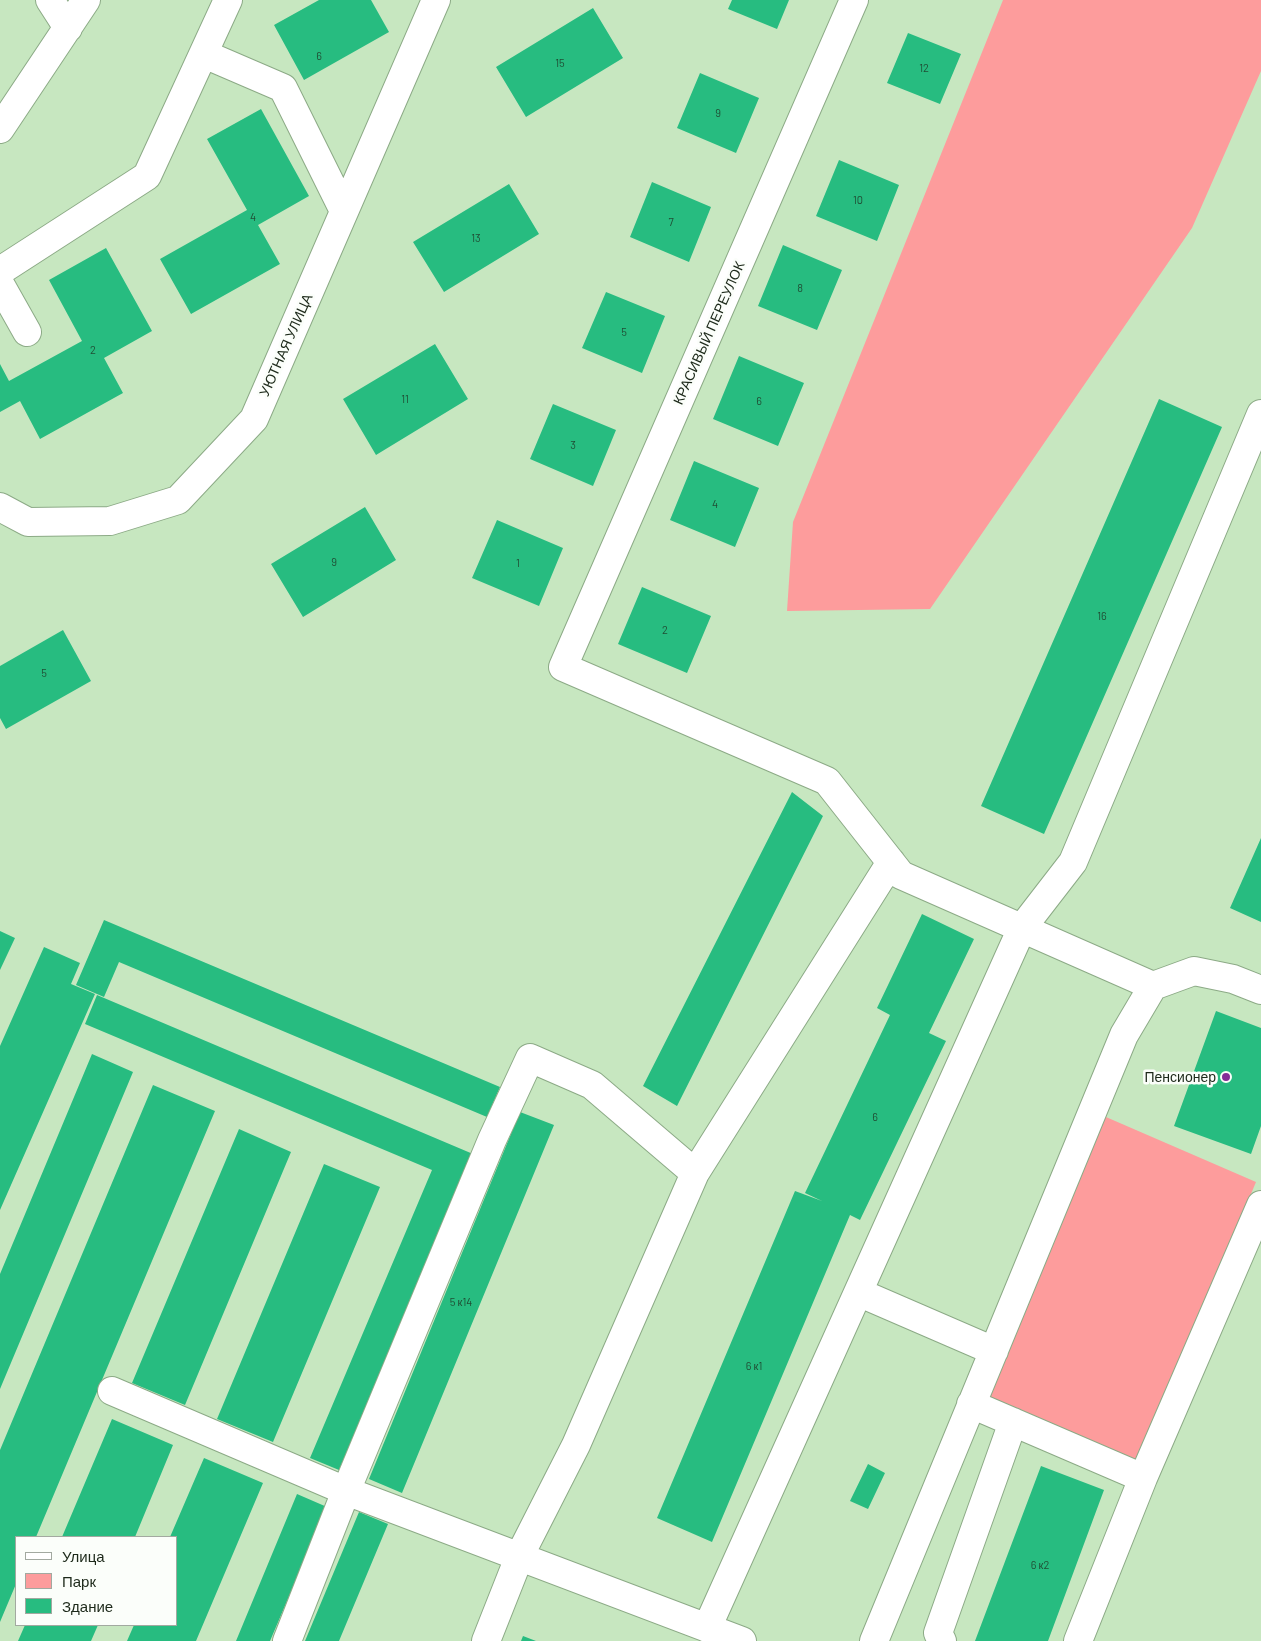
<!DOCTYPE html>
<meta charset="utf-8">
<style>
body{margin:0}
#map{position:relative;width:1261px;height:1641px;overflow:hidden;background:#c7e7c0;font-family:Barlow,sans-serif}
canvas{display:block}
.legend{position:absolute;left:15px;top:1536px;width:162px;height:90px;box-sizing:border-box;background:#fbfefa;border:1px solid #a2a9a0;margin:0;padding:6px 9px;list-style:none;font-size:15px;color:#1d291a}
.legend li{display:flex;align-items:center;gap:10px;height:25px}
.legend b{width:25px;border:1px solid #a2a9a0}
</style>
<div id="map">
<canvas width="1261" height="1641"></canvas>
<ul class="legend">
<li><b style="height:6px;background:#fff"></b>Улица</li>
<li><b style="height:14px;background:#fd9c9c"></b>Парк</li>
<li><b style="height:14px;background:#27bc80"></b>Здание</li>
</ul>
</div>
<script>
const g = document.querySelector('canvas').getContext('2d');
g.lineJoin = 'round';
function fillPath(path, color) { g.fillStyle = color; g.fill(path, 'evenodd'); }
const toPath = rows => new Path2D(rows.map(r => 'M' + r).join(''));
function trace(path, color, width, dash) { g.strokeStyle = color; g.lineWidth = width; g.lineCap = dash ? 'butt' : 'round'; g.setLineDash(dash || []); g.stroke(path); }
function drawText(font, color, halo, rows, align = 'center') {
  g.font = font + ' Barlow,sans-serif'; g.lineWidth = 5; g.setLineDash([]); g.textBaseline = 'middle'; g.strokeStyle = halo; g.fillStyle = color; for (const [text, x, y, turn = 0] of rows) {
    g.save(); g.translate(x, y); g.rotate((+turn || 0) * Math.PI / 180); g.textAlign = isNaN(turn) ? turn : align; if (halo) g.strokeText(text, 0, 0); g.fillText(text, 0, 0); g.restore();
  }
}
const green = toPath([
 [1003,0,1261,0,1261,71,1192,228,930,609,787,611,793,522],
 [1099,1114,1256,1182,1138,1464,987,1405]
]);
const building = toPath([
 [319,0,371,0,389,32,304,80,274,25],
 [732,0,789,0,777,29,728,9],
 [593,8,623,58,526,117,496,67],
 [908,33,961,54,940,104,887,83],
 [700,73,759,98,736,153,677,128],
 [261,109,309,196,258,225,280,264,191,314,160,259,247,210,207,139],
 [839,160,899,185,877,241,816,216],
 [652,182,711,207,689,262,630,237],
 [509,184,539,234,444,292,413,242],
 [783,245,842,270,817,330,758,306],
 [106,248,152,331,104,358,123,393,40,439,20,401,0,412,0,364,9,381,82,341,49,280],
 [606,292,665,316,642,373,582,348],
 [435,344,468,399,376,455,343,399],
 [739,356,804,383,778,446,713,419],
 [1159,399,1222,427,1044,834,981,806],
 [553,404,616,430,593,486,530,459],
 [694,461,759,488,735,547,670,520],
 [365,507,396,560,303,617,271,564],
 [497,520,563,548,539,606,472,578],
 [642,587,711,616,687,673,618,644],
 [63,630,91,681,6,729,0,718,0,666],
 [792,792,823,816,677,1106,643,1086],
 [1261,838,1261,922,1230,908],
 [922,914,974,939,929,1033,946,1041,860,1220,850,1215,712,1542,657,1518,795,1191,822,1201,805,1193,890,1015,877,1008],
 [104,920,500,1087,487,1117,119,962,104,997,76,985],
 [0,931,15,938,0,970],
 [44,947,80,963,71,984,95,994,0,1210,0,1046],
 [97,995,473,1154,339,1470,310,1458,432,1170,85,1024],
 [1216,1011,1261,1028,1261,1126,1251,1154,1174,1126],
 [92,1054,133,1072,0,1389,0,1274],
 [153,1085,215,1111,36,1537,16,1537,16,1584,0,1622,0,1450],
 [520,1112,554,1125,402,1493,369,1479],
 [239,1129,291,1152,185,1405,132,1383],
 [324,1164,380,1187,273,1442,217,1419],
 [112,1419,173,1445,135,1537,62,1537],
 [204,1458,263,1483,196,1641,127,1641,134,1625,176,1625,176,1537,170,1537],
 [868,1464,885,1473,868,1509,850,1501],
 [1041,1466,1104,1490,1048,1641,975,1641],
 [297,1494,327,1507,270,1641,236,1641],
 [359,1512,388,1524,339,1641,305,1641],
 [25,1625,98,1625,91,1641,18,1641],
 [523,1636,536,1641,521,1641]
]);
const minor = toPath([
 [50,0,68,28],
 [854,0,563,667,827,781,901,875,1153,986],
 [204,54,283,88,344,211],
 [0,129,86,0],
 [0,271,147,176,228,0],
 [0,284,27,332],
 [0,507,28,522,110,521,178,500,254,419,436,0],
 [695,1173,891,862],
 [860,1293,994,1351],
 [112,1391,346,1491,492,1140,530,1058,592,1085,695,1173,576,1445,520,1555,486,1641],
 [971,1404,1143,1478],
 [707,1628,1022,928,1073,862,1261,414],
 [287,1641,346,1491,742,1641],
 [874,1641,1124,1035,1153,986,1194,971,1233,979,1261,990],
 [942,1641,938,1633,1013,1422],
 [1078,1641,1143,1478,1261,1205]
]);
const markers = [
 [1226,1077,5,"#852b97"]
];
const numberNames = [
 ["6",319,56],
 ["15",560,63],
 ["12",924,68],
 ["9",718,113],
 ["10",858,200],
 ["4",253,217],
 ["7",671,222],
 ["13",476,238],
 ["8",800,288],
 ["5",624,332],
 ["2",93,350],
 ["11",405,399],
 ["6",759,401],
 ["3",573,445],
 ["4",715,504],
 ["9",334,562],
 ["1",518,563],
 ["16",1102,616],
 ["2",665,630],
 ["5",44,673],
 ["6",875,1117],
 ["5 к14",461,1302],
 ["6 к1",754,1366],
 ["6 к2",1040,1565]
];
const streetNames = [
 ["КРАСИВЫЙ ПЕРЕУЛОК",709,333,-66],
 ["УЮТНАЯ УЛИЦА",286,345,-66]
];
const poiNames = [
 ["Пенсионер",1216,1077]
];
fillPath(green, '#fd9c9c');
fillPath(building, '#27bc80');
trace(minor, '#8caa86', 30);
trace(minor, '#fff', 28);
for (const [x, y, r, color] of markers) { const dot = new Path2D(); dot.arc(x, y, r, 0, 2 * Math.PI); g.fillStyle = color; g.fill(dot); trace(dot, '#fbfefa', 2); }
drawText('11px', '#204e34', null, numberNames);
drawText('14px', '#1d291a', '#fbfefa', streetNames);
drawText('14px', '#1d291a', '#fbfefa', poiNames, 'right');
</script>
